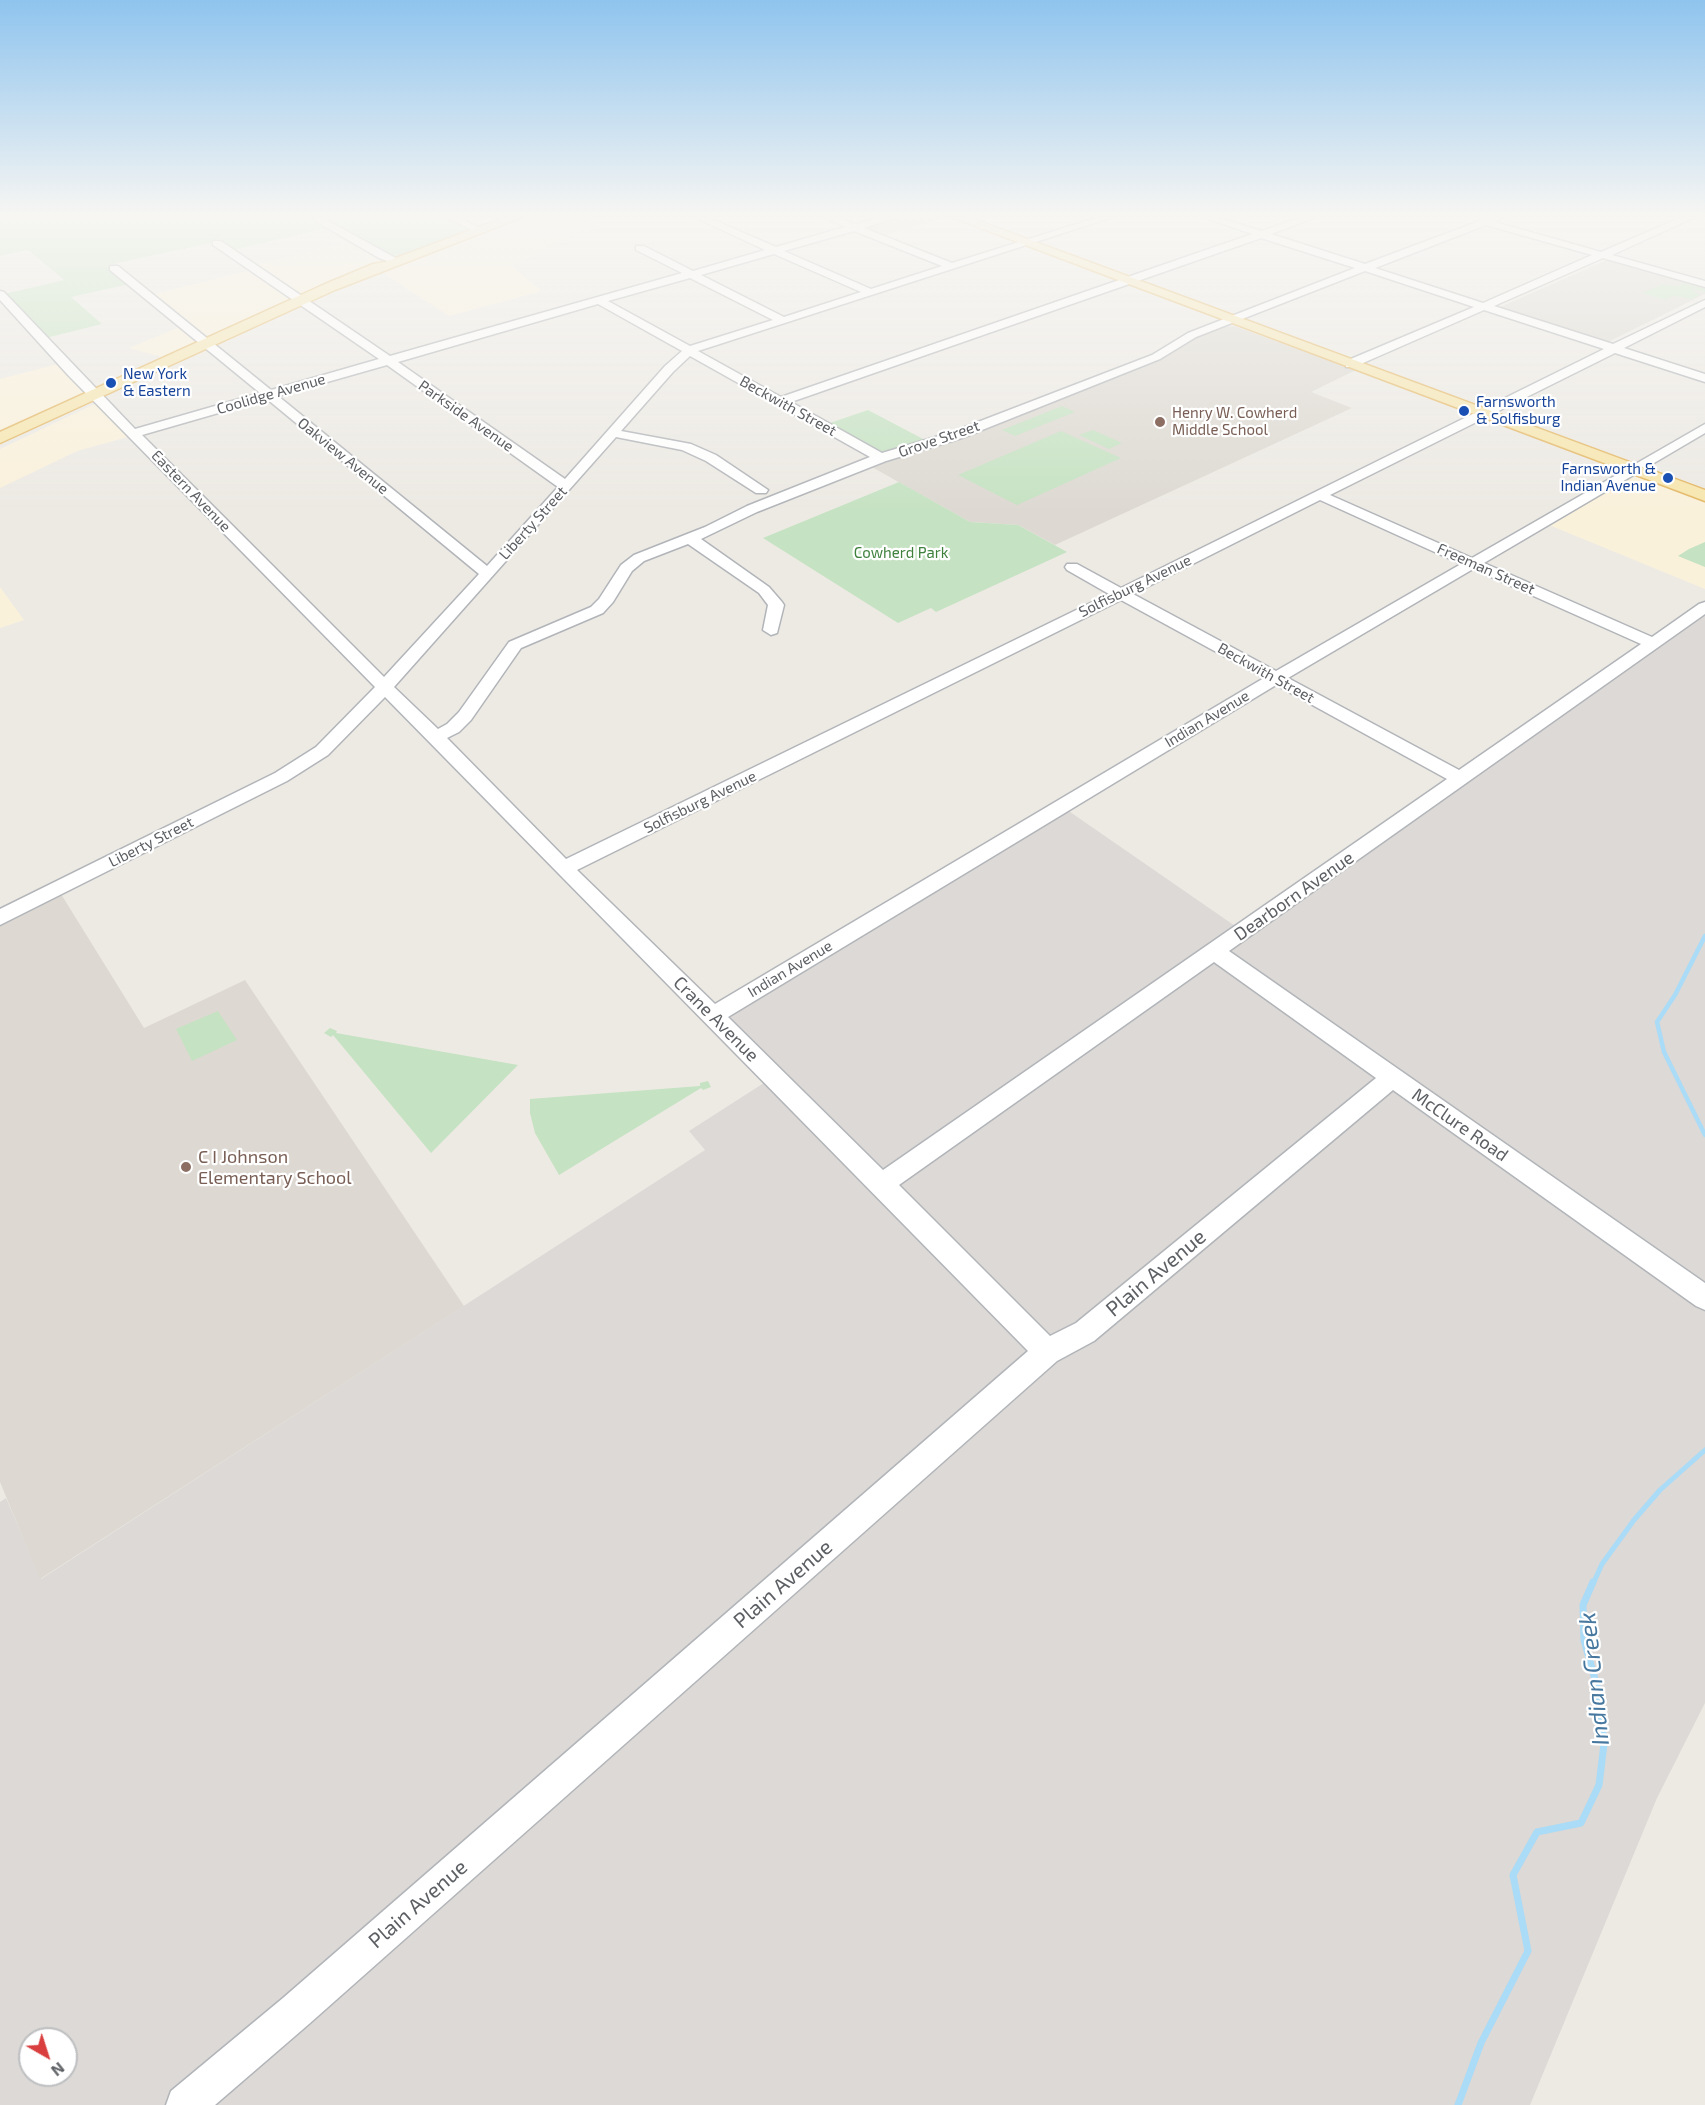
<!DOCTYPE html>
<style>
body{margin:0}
#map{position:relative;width:1705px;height:2105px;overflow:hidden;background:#edeae4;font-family:"Exo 2",sans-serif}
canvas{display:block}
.north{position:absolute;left:18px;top:2027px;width:60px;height:60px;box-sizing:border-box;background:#fff;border:2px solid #bebfc1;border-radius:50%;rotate:141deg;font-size:16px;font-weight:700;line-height:24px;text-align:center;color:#5c5f63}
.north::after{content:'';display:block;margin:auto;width:21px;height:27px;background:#d93f3e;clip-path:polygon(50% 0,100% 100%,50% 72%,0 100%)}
</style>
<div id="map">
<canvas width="1705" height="2105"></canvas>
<div class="north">N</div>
</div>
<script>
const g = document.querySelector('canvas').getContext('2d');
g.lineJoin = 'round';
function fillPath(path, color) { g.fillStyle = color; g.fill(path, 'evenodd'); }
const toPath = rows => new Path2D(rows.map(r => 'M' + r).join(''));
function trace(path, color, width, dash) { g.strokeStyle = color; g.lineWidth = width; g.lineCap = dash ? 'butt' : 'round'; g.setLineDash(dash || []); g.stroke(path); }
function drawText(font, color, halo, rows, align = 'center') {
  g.font = font + ' "Exo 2",sans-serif'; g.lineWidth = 4.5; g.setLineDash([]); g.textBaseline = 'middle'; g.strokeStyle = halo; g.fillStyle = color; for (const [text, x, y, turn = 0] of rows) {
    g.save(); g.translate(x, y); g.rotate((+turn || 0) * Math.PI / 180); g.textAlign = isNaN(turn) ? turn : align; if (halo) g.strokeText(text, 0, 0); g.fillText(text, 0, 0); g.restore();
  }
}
const commercial = toPath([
 [529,217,606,217,589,221,599,227,584,230,511,266,542,291,449,316,383,273],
 [353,241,385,262,312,292,298,293,255,265],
 [251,270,292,300,214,335,204,335,151,295],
 [180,327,196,340,196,343,166,358,129,348],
 [62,363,84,395,0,435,0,379],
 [97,403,131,436,77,451,0,488,0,449],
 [1632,477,1643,478,1705,501,1705,589,1549,525],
 [0,587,24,620,0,628]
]);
const industrial = toPath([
 [1705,613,1705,1703,1657,1798,1530,2105,0,2105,0,1502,6,1498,41,1579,705,1150,689,1131,781,1072,719,1008,1060,805,1238,928],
 [30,2039,66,2039,66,2075,30,2075]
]);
const education = toPath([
 [900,217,950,217,882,236,865,230,866,227],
 [1607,260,1705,288,1705,294,1608,342,1500,307],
 [1234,326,1356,370,1311,392,1352,408,1055,545,1018,525,970,522,870,466,963,436,1165,356,1193,339,1223,327],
 [61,894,144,1028,245,980,464,1306,40,1579,0,1482,0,925]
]);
const green = toPath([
 [0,217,445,217,469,230,398,256,388,255,336,226,233,250,220,241,108,265,130,284,71,297,102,324,46,338,4,294,64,280,28,250,0,256],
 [1683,283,1705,289,1705,292,1691,289,1700,295,1692,299,1673,296,1665,300,1642,293,1663,284,1679,286],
 [1062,406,1075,412,1015,436,1002,430],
 [868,410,927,441,890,452,882,452,827,424],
 [1093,430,1122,443,1109,449,1079,435],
 [1061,431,1121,458,1017,505,958,475],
 [899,482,970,522,1018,525,1067,552,936,612,931,608,898,623,763,538],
 [1705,542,1705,567,1678,556,1689,549],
 [218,1011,237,1040,192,1061,176,1029],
 [330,1028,337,1031,336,1033,518,1065,431,1153,333,1035,331,1037,324,1033],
 [708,1081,711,1087,703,1090,701,1088,559,1175,535,1133,530,1113,530,1099,700,1086,700,1083]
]);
const streamFar2 = toPath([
 [1705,936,1675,995,1657,1022,1664,1052,1705,1135]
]);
const streamFar1 = toPath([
 [1593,1584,1602,1564,1634,1520,1660,1490,1705,1450]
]);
const stream = toPath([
 [1458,2105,1481,2043,1528,1951,1513,1875,1537,1832,1581,1823,1599,1785,1604,1744,1598,1690,1584,1640,1583,1605,1593,1582]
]);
const minor = toPath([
 [315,217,321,217,403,262,398,265,379,258,315,221,315,217],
 [447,217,459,217,485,231,477,233,447,217],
 [694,217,707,217,776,247,845,227,823,217,836,217,855,224,882,217,897,217,864,228,952,263,1099,217,1113,217,698,351,781,397,1252,234,1203,217,1217,217,1261,231,1302,217,1316,217,1271,234,1365,264,1477,222,1481,218,1504,217,1495,222,1601,252,1682,217,1695,217,1612,255,1705,281,1705,287,1603,258,1494,306,1613,344,1705,300,1705,307,1624,348,1705,374,1705,382,1615,353,1330,495,1472,558,1705,424,1705,433,1484,563,1652,637,1699,604,1705,602,1705,614,1229,951,1705,1283,1705,1310,1696,1306,1393,1090,1094,1341,1057,1361,309,2024,215,2105,166,2105,171,2091,283,1998,1028,1351,385,697,328,755,287,781,0,925,0,909,275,773,316,747,375,687,68,375,0,300,0,291,4,292,135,429,260,393,110,270,110,266,118,266,271,390,379,359,213,245,213,241,221,241,390,356,682,273,636,250,636,246,644,246,693,271,765,250,694,217],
 [1486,225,1592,255,1483,303,1375,268,1486,225],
 [854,231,942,266,871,289,784,251,854,231],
 [1261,238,1355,268,1188,333,1152,355,952,432,882,453,791,402,1261,238],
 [774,254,861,292,784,317,701,275,774,254],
 [1365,271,1474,307,1346,361,1346,367,1354,367,1484,310,1604,349,1121,588,1077,564,1067,564,1065,567,1067,570,1109,594,566,859,447,738,459,732,471,720,521,648,603,613,613,602,632,571,644,561,688,544,759,593,768,605,763,630,771,635,777,633,784,605,782,602,769,587,701,539,757,512,886,461,962,438,1160,359,1196,337,1365,271],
 [690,278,773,320,690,346,608,301,690,278],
 [598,304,682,351,665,366,565,479,398,362,598,304],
 [690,356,870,457,747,506,705,527,634,555,621,565,599,599,591,607,509,642,459,712,447,724,438,729,394,687,616,437,682,450,706,461,756,493,766,493,768,490,716,455,691,444,621,431,673,372,690,356],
 [387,365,558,487,487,566,278,396,387,365],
 [267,399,479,574,384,677,142,435,267,399],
 [1320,500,1461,564,1276,671,1133,594,1320,500],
 [1473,569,1641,644,1459,770,1288,678,1473,569],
 [1121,600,1264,678,715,1004,577,870,1121,600],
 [1276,685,1447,779,883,1170,728,1017,1276,685],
 [1214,962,1376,1078,1076,1323,1050,1336,899,1185,1214,962]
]);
const major = toPath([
 [506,217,523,217,335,290,0,443,0,432,325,284,373,264,385,262,506,217],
 [951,217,968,217,1705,490,1705,501,951,217]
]);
const markers = [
 [111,383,6,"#1a4fb4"],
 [1464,411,6,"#1a4fb4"],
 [1160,422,6,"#8d6e63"],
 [1668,478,6,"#1a4fb4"],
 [186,1167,6,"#8d6e63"]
];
const farTransitnames = [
 ["New York",123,374],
 ["& Eastern",123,391],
 ["Farnsworth",1476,402],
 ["& Solfisburg",1476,419],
 ["Farnsworth &",1656,469,"right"],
 ["Indian Avenue",1656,486,"right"]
];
const farStreetnames = [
 ["Coolidge Avenue",271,394,-16],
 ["Beckwith Street",788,406,29],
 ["Parkside Avenue",466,416,35],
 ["Grove Street",939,439,-19],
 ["Oakview Avenue",343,456,39],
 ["Eastern Avenue",191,491,46],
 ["Liberty Street",533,523,-48],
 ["Freeman Street",1486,569,24],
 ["Solfisburg Avenue",1135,586,-26],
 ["Beckwith Street",1266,673,29],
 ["Indian Avenue",1207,719,-31],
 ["Solfisburg Avenue",700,802,-26],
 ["Liberty Street",151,842,-27],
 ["Indian Avenue",790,969,-31]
];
const farEducationnames = [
 ["Henry W. Cowherd",1172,413],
 ["Middle School",1172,430]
];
const farParknames = [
 ["Cowherd Park",901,553]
];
const streetNames = [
 ["Dearborn Avenue",1294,896,-35],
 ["Crane Avenue",716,1019,45],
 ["McClure Road",1460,1125,35]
];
const educationNames = [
 ["C I Johnson",198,1157],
 ["Elementary School",198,1178]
];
const nearStreetnames = [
 ["Plain Avenue",1156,1273,-40],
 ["Plain Avenue",783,1584,-41],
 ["Plain Avenue",418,1904,-41]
];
const nearWaternames = [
 ["Indian Creek",1594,1679,-96]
];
fillPath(commercial, '#faf1db');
fillPath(industrial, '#dcd9d6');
fillPath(education, '#ddd9d2');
fillPath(green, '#c5e2c2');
trace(streamFar2, '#aadbf7', 4.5);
trace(streamFar1, '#aadbf7', 5);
trace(stream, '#aadbf7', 7);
trace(minor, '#b1b4b8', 3);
trace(major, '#e4b865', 3);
fillPath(minor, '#fff');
fillPath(major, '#f7e6ae');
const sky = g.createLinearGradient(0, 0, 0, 512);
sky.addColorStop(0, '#8fc4ee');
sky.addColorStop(0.42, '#f7f6f3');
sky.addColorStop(1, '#f7f6f300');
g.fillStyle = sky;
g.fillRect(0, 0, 1705, 512);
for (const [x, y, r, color] of markers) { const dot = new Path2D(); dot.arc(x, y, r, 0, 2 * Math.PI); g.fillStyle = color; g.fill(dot); trace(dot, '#fff', 2); }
drawText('15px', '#164399', '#fff', farTransitnames, 'left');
drawText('15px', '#5c5f63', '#fff', farStreetnames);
drawText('15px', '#785e54', '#fff', farEducationnames, 'left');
drawText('15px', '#3e813d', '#fff', farParknames);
drawText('18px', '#5c5f63', '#fff', streetNames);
drawText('18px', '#785e54', '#fff', educationNames, 'left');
drawText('21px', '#5c5f63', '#fff', nearStreetnames);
drawText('italic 24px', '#46779f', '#fff', nearWaternames);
</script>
